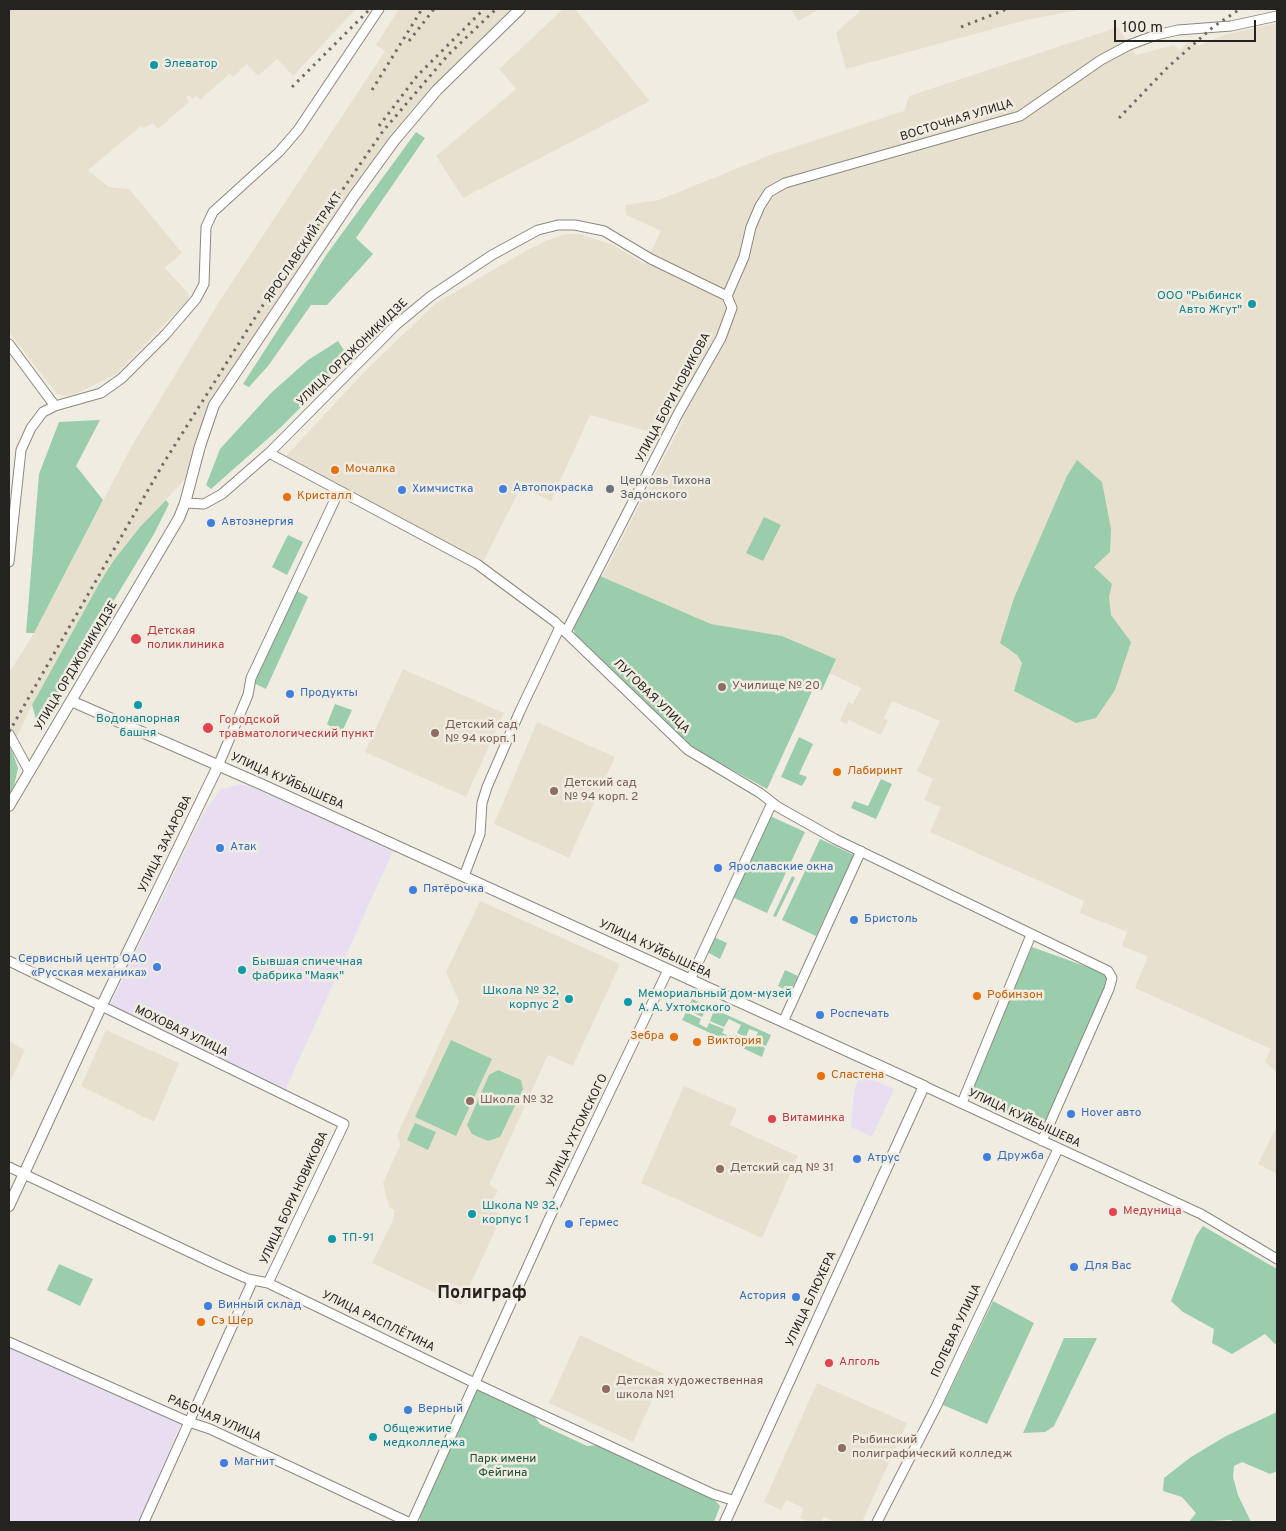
<!DOCTYPE html>
<meta charset="utf-8">
<style>
body{margin:0}
#map{position:relative;width:1286px;height:1531px;overflow:hidden;background:#f1ece2;font-family:Overpass,sans-serif}
canvas{display:block}
.frame{position:absolute;inset:0;border:10px solid #25231f;pointer-events:none}
.scale{position:absolute;left:1114px;top:20px;width:142px;height:22px;box-sizing:border-box;border:2px solid #25231f;border-top:0;padding-left:6px;font-size:15px;line-height:18px;white-space:nowrap;color:#25231f;-webkit-text-stroke:4px #f1ece2;paint-order:stroke}
</style>
<div id="map">
<canvas width="1286" height="1531"></canvas>
<div class="frame"></div>
<div class="scale">100 m</div>
</div>
<script>
const g = document.querySelector('canvas').getContext('2d');
g.lineJoin = 'round';
function fillPath(path, color) { g.fillStyle = color; g.fill(path, 'evenodd'); }
const toPath = rows => new Path2D(rows.map(r => 'M' + r).join(''));
function trace(path, color, width, dash) { g.strokeStyle = color; g.lineWidth = width; g.lineCap = dash ? 'butt' : 'round'; g.setLineDash(dash || []); g.stroke(path); }
function drawText(font, color, halo, rows, align = 'center') {
  g.font = font + ' Overpass,sans-serif'; g.lineWidth = 5; g.setLineDash([]); g.textBaseline = 'middle'; g.strokeStyle = halo; g.fillStyle = color; for (const [text, x, y, turn = 0] of rows) {
    g.save(); g.translate(x, y); g.rotate((+turn || 0) * Math.PI / 180); g.textAlign = isNaN(turn) ? turn : align; if (halo) g.strokeText(text, 0, 0); g.fillText(text, 0, 0); g.restore();
  }
}
const commercial = toPath([
 [241,784,255,788,393,851,285,1091,112,1007,111,1003,204,812,221,789],
 [861,1074,894,1089,872,1137,851,1127,854,1090],
 [9,1347,181,1423,139,1522,9,1522]
]);
const built = toPath([
 [9,9,356,9,293,76,277,59,258,76,247,64,233,77,229,74,200,100,196,96,193,99,189,95,186,98,189,102,158,129,153,123,143,128,141,126,88,170,109,187,129,189,146,209,182,253,165,268,189,294,188,300,116,374,80,392,67,396,57,394,9,332],
 [399,9,512,9,412,109,370,167,215,399,187,477,140,527,114,560,100,582,32,705,9,753,9,673,34,633,130,449,173,378,219,302,385,51,376,45],
 [563,9,575,9,650,101,463,198,436,156,516,89,499,69],
 [791,9,820,9,798,21],
 [862,9,1084,9,1026,20,846,69,836,33],
 [1277,23,1277,1072,1265,1062,1271,1049,1135,988,1148,956,1122,946,1127,932,1080,913,1084,901,930,832,941,807,924,800,933,779,917,771,940,721,892,701,884,718,888,720,881,735,849,720,847,724,840,721,848,702,853,704,861,688,829,673,835,659,782,636,711,624,602,577,684,419,672,414,661,435,590,415,551,501,521,487,483,562,284,458,367,369,436,303,524,252,547,240,566,234,580,234,613,245,645,264,661,231,626,215,625,205,659,200,770,155,904,111,909,96,1118,27,1136,55,1174,45,1180,50,1190,39,1198,46,1224,35],
 [403,669,504,713,466,797,365,752],
 [537,722,615,757,569,858,494,824],
 [480,901,620,964,573,1066,548,1055,489,1185,498,1190,489,1209,502,1215,461,1305,372,1263,392,1222,395,1210,389,1207,383,1183,400,1145,397,1135,459,1002,446,972],
 [106,1030,179,1063,154,1122,81,1086],
 [9,1041,25,1050,9,1084],
 [684,1086,737,1109,730,1125,798,1156,762,1238,641,1183],
 [1277,1126,1277,1174,1258,1164],
 [580,1335,664,1374,633,1442,549,1403],
 [817,1383,907,1423,862,1522,836,1522,823,1517,821,1522,810,1522,800,1518,804,1508,786,1500,781,1510,764,1502]
]);
const green = toPath([
 [416,132,425,138,356,238,373,254,327,305,311,305,268,366,249,387,243,384,327,254],
 [338,341,345,352,335,373,281,427,211,489,206,485,220,449,271,393,308,360],
 [100,420,76,466,103,500,34,633,26,633,39,474,59,422],
 [1077,460,1102,482,1111,529,1110,552,1094,567,1112,584,1109,597,1111,615,1131,642,1115,690,1096,718,1076,723,1014,691,1022,663,1017,655,1000,643,1014,598,1067,476],
 [166,500,169,504,154,534,38,726,32,705,100,582,114,560,140,527],
 [764,517,781,525,763,561,746,553],
 [288,535,303,542,287,575,272,567],
 [600,576,711,624,782,636,836,659,822,690,814,687,767,789,691,747,575,634,573,627],
 [297,591,308,597,266,689,254,683],
 [335,704,352,710,341,734,327,724],
 [799,737,813,744,799,774,807,777,802,786,781,777],
 [11,748,18,768,14,786,9,796,9,753],
 [881,779,892,784,876,819,851,808,854,801,868,806],
 [770,816,805,832,767,913,732,897],
 [820,839,854,855,816,936,782,920],
 [792,876,795,878,776,917,773,916],
 [714,937,727,943,720,959,707,952],
 [1032,947,1104,973,1108,979,1042,1130,969,1096],
 [785,970,798,976,790,992,778,986],
 [692,999,771,1035,766,1046,754,1041,758,1032,749,1029,746,1037,737,1033,741,1025,729,1019,724,1027,710,1021,713,1013,706,1009,702,1017,687,1010],
 [686,1012,701,1019,699,1024,707,1028,709,1023,724,1029,722,1033,734,1038,736,1035,745,1039,744,1042,752,1046,753,1042,765,1048,762,1057,682,1020],
 [451,1040,492,1059,456,1136,415,1117],
 [498,1070,521,1080,523,1089,500,1137,488,1141,472,1134,467,1125,489,1075],
 [415,1123,436,1132,428,1150,407,1140],
 [1203,1226,1277,1269,1277,1343,1275,1344,1265,1334,1232,1354,1212,1343,1214,1329,1183,1312,1171,1301,1196,1236],
 [59,1264,93,1279,80,1306,47,1290],
 [993,1301,1034,1323,987,1424,943,1405],
 [1064,1338,1097,1338,1054,1426,1045,1432,1023,1433],
 [477,1390,535,1417,540,1424,587,1446,597,1445,714,1499,720,1506,714,1522,420,1522,420,1517],
 [1277,1412,1277,1471,1270,1474,1242,1462,1234,1466,1233,1477,1238,1495,1251,1522,1233,1522,1231,1520,1189,1522,1196,1513,1182,1497,1163,1491,1164,1478,1191,1457,1226,1436]
]);
const minor = toPath([
 [727,296,744,257,751,227,760,206,769,192,785,183,1020,116,1101,60,1129,45,1156,35,1178,30,1231,26,1277,16],
 [9,344,55,406],
 [269,453,477,564,554,621,688,750,760,793,778,807,835,839,1108,971,1112,978,1109,989,1042,1141],
 [185,503,204,504,222,494,269,453,397,324,431,296,492,255,538,230,558,225,575,225,604,231,651,259,727,296,732,308,721,338,679,412,566,632],
 [9,562,21,450,31,428,43,412,55,406,101,393,122,378,166,334,196,299,204,284,206,227,213,212,279,152,298,130,379,9],
 [9,734,29,771],
 [218,766,248,695,251,678,339,491],
 [464,876,480,834,482,803,487,787,520,711,560,627],
 [9,961,344,1124,268,1283],
 [690,980,772,803],
 [783,1022,861,851],
 [924,1086,1201,1214,1277,1259],
 [962,1103,1031,935],
 [9,1167,219,1266,248,1279,268,1283,485,1388,713,1494,735,1501],
 [9,1342,189,1422,210,1429,408,1522],
 [144,1522,253,1280],
 [412,1522,549,1219,668,970],
 [877,1522,936,1407,1058,1149]
]);
const tertiary = toPath([
 [71,701,263,785,924,1086,725,1522],
 [9,806,179,518,185,503,200,446,214,405,354,196,394,141,437,90,520,9],
 [9,1206,101,1007,218,766]
]);
const rail = toPath([
 [961,27,1007,9],
 [409,41,434,9],
 [292,87,370,9],
 [372,90,422,9],
 [1119,118,1168,67,1213,27,1240,9],
 [379,126,417,76,484,9],
 [9,732,163,464,263,305,383,131,448,55,496,9]
]);
const markers = [
 [154,65,5,"#0f9aa8"],
 [1252,304,5,"#0f9aa8"],
 [335,470,5,"#e8710a"],
 [503,489,5,"#3f7fe0"],
 [610,489,5,"#6b7280"],
 [402,490,5,"#3f7fe0"],
 [287,497,5,"#e8710a"],
 [211,523,5,"#3f7fe0"],
 [136,639,6,"#e0444e"],
 [722,687,5,"#8d6e63"],
 [290,694,5,"#3f7fe0"],
 [138,705,5,"#0f9aa8"],
 [208,728,6,"#e0444e"],
 [435,733,5,"#8d6e63"],
 [837,772,5,"#e8710a"],
 [554,791,5,"#8d6e63"],
 [220,848,5,"#3f7fe0"],
 [718,868,5,"#3f7fe0"],
 [413,890,5,"#3f7fe0"],
 [854,920,5,"#3f7fe0"],
 [157,967,5,"#3f7fe0"],
 [242,970,5,"#0f9aa8"],
 [977,996,5,"#e8710a"],
 [569,999,5,"#0f9aa8"],
 [628,1002,5,"#0f9aa8"],
 [820,1015,5,"#3f7fe0"],
 [674,1037,5,"#e8710a"],
 [697,1042,5,"#e8710a"],
 [821,1076,5,"#e8710a"],
 [470,1101,5,"#8d6e63"],
 [1071,1114,5,"#3f7fe0"],
 [772,1119,5,"#e0444e"],
 [987,1157,5,"#3f7fe0"],
 [857,1159,5,"#3f7fe0"],
 [720,1169,5,"#8d6e63"],
 [1113,1212,5,"#e0444e"],
 [472,1214,5,"#0f9aa8"],
 [569,1224,5,"#3f7fe0"],
 [332,1239,5,"#0f9aa8"],
 [1074,1267,5,"#3f7fe0"],
 [796,1297,5,"#3f7fe0"],
 [208,1306,5,"#3f7fe0"],
 [201,1322,5,"#e8710a"],
 [829,1363,5,"#e0444e"],
 [606,1389,5,"#8d6e63"],
 [408,1410,5,"#3f7fe0"],
 [373,1437,5,"#0f9aa8"],
 [842,1448,5,"#8d6e63"],
 [224,1463,5,"#3f7fe0"]
];
const cultureNames = [
 ["Элеватор",164,65],
 ["ООО \"Рыбинск",1242,297,"right"],
 ["Авто Жгут\"",1242,311,"right"],
 ["Водонапорная",138,720,"center"],
 ["башня",138,734,"center"],
 ["Бывшая спичечная",252,963],
 ["фабрика \"Маяк\"",252,977],
 ["Школа № 32,",559,992,"right"],
 ["корпус 2",559,1006,"right"],
 ["Мемориальный дом-музей",638,995],
 ["А. А. Ухтомского",638,1009],
 ["Школа № 32,",482,1207],
 ["корпус 1",482,1221],
 ["ТП-91",342,1239],
 ["Общежитие",383,1430],
 ["медколледжа",383,1444]
];
const streetNames = [
 ["ВОСТОЧНАЯ УЛИЦА",957,121,-17],
 ["ЯРОСЛАВСКИЙ ТРАКТ",304,248,-56],
 ["УЛИЦА ОРДЖОНИКИДЗЕ",353,353,-44],
 ["УЛИЦА БОРИ НОВИКОВА",674,398,-62],
 ["УЛИЦА ОРДЖОНИКИДЗЕ",77,666,-59],
 ["ЛУГОВАЯ УЛИЦА",651,697,44],
 ["УЛИЦА КУЙБЫШЕВА",287,782,24],
 ["УЛИЦА ЗАХАРОВА",166,844,-64],
 ["УЛИЦА КУЙБЫШЕВА",655,950,25],
 ["МОХОВАЯ УЛИЦА",181,1032,26],
 ["УЛИЦА КУЙБЫШЕВА",1024,1119,25],
 ["УЛИЦА УХТОМСКОГО",578,1131,-64],
 ["УЛИЦА БОРИ НОВИКОВА",295,1198,-65],
 ["УЛИЦА БЛЮХЕРА",812,1299,-65],
 ["УЛИЦА РАСПЛЁТИНА",378,1322,26],
 ["ПОЛЕВАЯ УЛИЦА",957,1331,-65],
 ["РАБОЧАЯ УЛИЦА",214,1419,23]
];
const foodNames = [
 ["Мочалка",345,470],
 ["Кристалл",297,497],
 ["Лабиринт",847,772],
 ["Робинзон",987,996],
 ["Зебра",664,1037,"right"],
 ["Виктория",707,1042],
 ["Сластена",831,1076],
 ["Сэ Шер",211,1322]
];
const worshipNames = [
 ["Церковь Тихона",620,482],
 ["Задонского",620,496]
];
const shopNames = [
 ["Автопокраска",513,489],
 ["Химчистка",412,490],
 ["Автоэнергия",221,523],
 ["Продукты",300,694],
 ["Атак",230,848],
 ["Ярославские окна",728,868],
 ["Пятёрочка",423,890],
 ["Бристоль",864,920],
 ["Сервисный центр ОАО",147,960,"right"],
 ["«Русская механика»",147,974,"right"],
 ["Роспечать",830,1015],
 ["Hover авто",1081,1114],
 ["Дружба",997,1157],
 ["Атрус",867,1159],
 ["Гермес",579,1224],
 ["Для Вас",1084,1267],
 ["Астория",786,1297,"right"],
 ["Винный склад",218,1306],
 ["Верный",418,1410],
 ["Магнит",234,1463]
];
const healthNames = [
 ["Детская",147,632],
 ["поликлиника",147,646],
 ["Городской",219,721],
 ["травматологический пункт",219,735],
 ["Витаминка",782,1119],
 ["Медуница",1123,1212],
 ["Алголь",839,1363]
];
const educationNames = [
 ["Училище № 20",732,687],
 ["Детский сад",445,726],
 ["№ 94 корп. 1",445,740],
 ["Детский сад",564,784],
 ["№ 94 корп. 2",564,798],
 ["Школа № 32",480,1101],
 ["Детский сад № 31",730,1169],
 ["Детская художественная",616,1382],
 ["школа №1",616,1396],
 ["Рыбинский",852,1441],
 ["полиграфический колледж",852,1455]
];
const parkNames = [
 ["Парк имени",503,1460],
 ["Фейгина",503,1474]
];
const districtNames = [
 ["Полиграф",482,1294]
];
fillPath(commercial, '#e9ddf1');
fillPath(built, '#e8e0cf');
fillPath(green, '#99cdab');
trace(minor, '#8c887f', 11);
trace(tertiary, '#8c887f', 12);
trace(minor, '#fff', 9);
trace(tertiary, '#fff', 10);
trace(rail, '#706d67', 3, [2.5, 5]);
for (const [x, y, r, color] of markers) { const dot = new Path2D(); dot.arc(x, y, r, 0, 2 * Math.PI); g.fillStyle = color; g.fill(dot); trace(dot, '#f1ece2', 2); }
drawText('12px', '#0d838f', '#f1ece2', cultureNames, 'left');
drawText('12px', '#25231f', '#f1ece2', streetNames);
drawText('12px', '#c56008', '#f1ece2', foodNames, 'left');
drawText('12px', '#5b616d', '#f1ece2', worshipNames, 'left');
drawText('12px', '#366cbe', '#f1ece2', shopNames, 'left');
drawText('12px', '#be3a42', '#f1ece2', healthNames, 'left');
drawText('12px', '#785e54', '#f1ece2', educationNames, 'left');
drawText('12px', '#1d4f33', '#f1ece2', parkNames);
drawText('bold 18px', '#25231f', '#f1ece2', districtNames);
</script>
